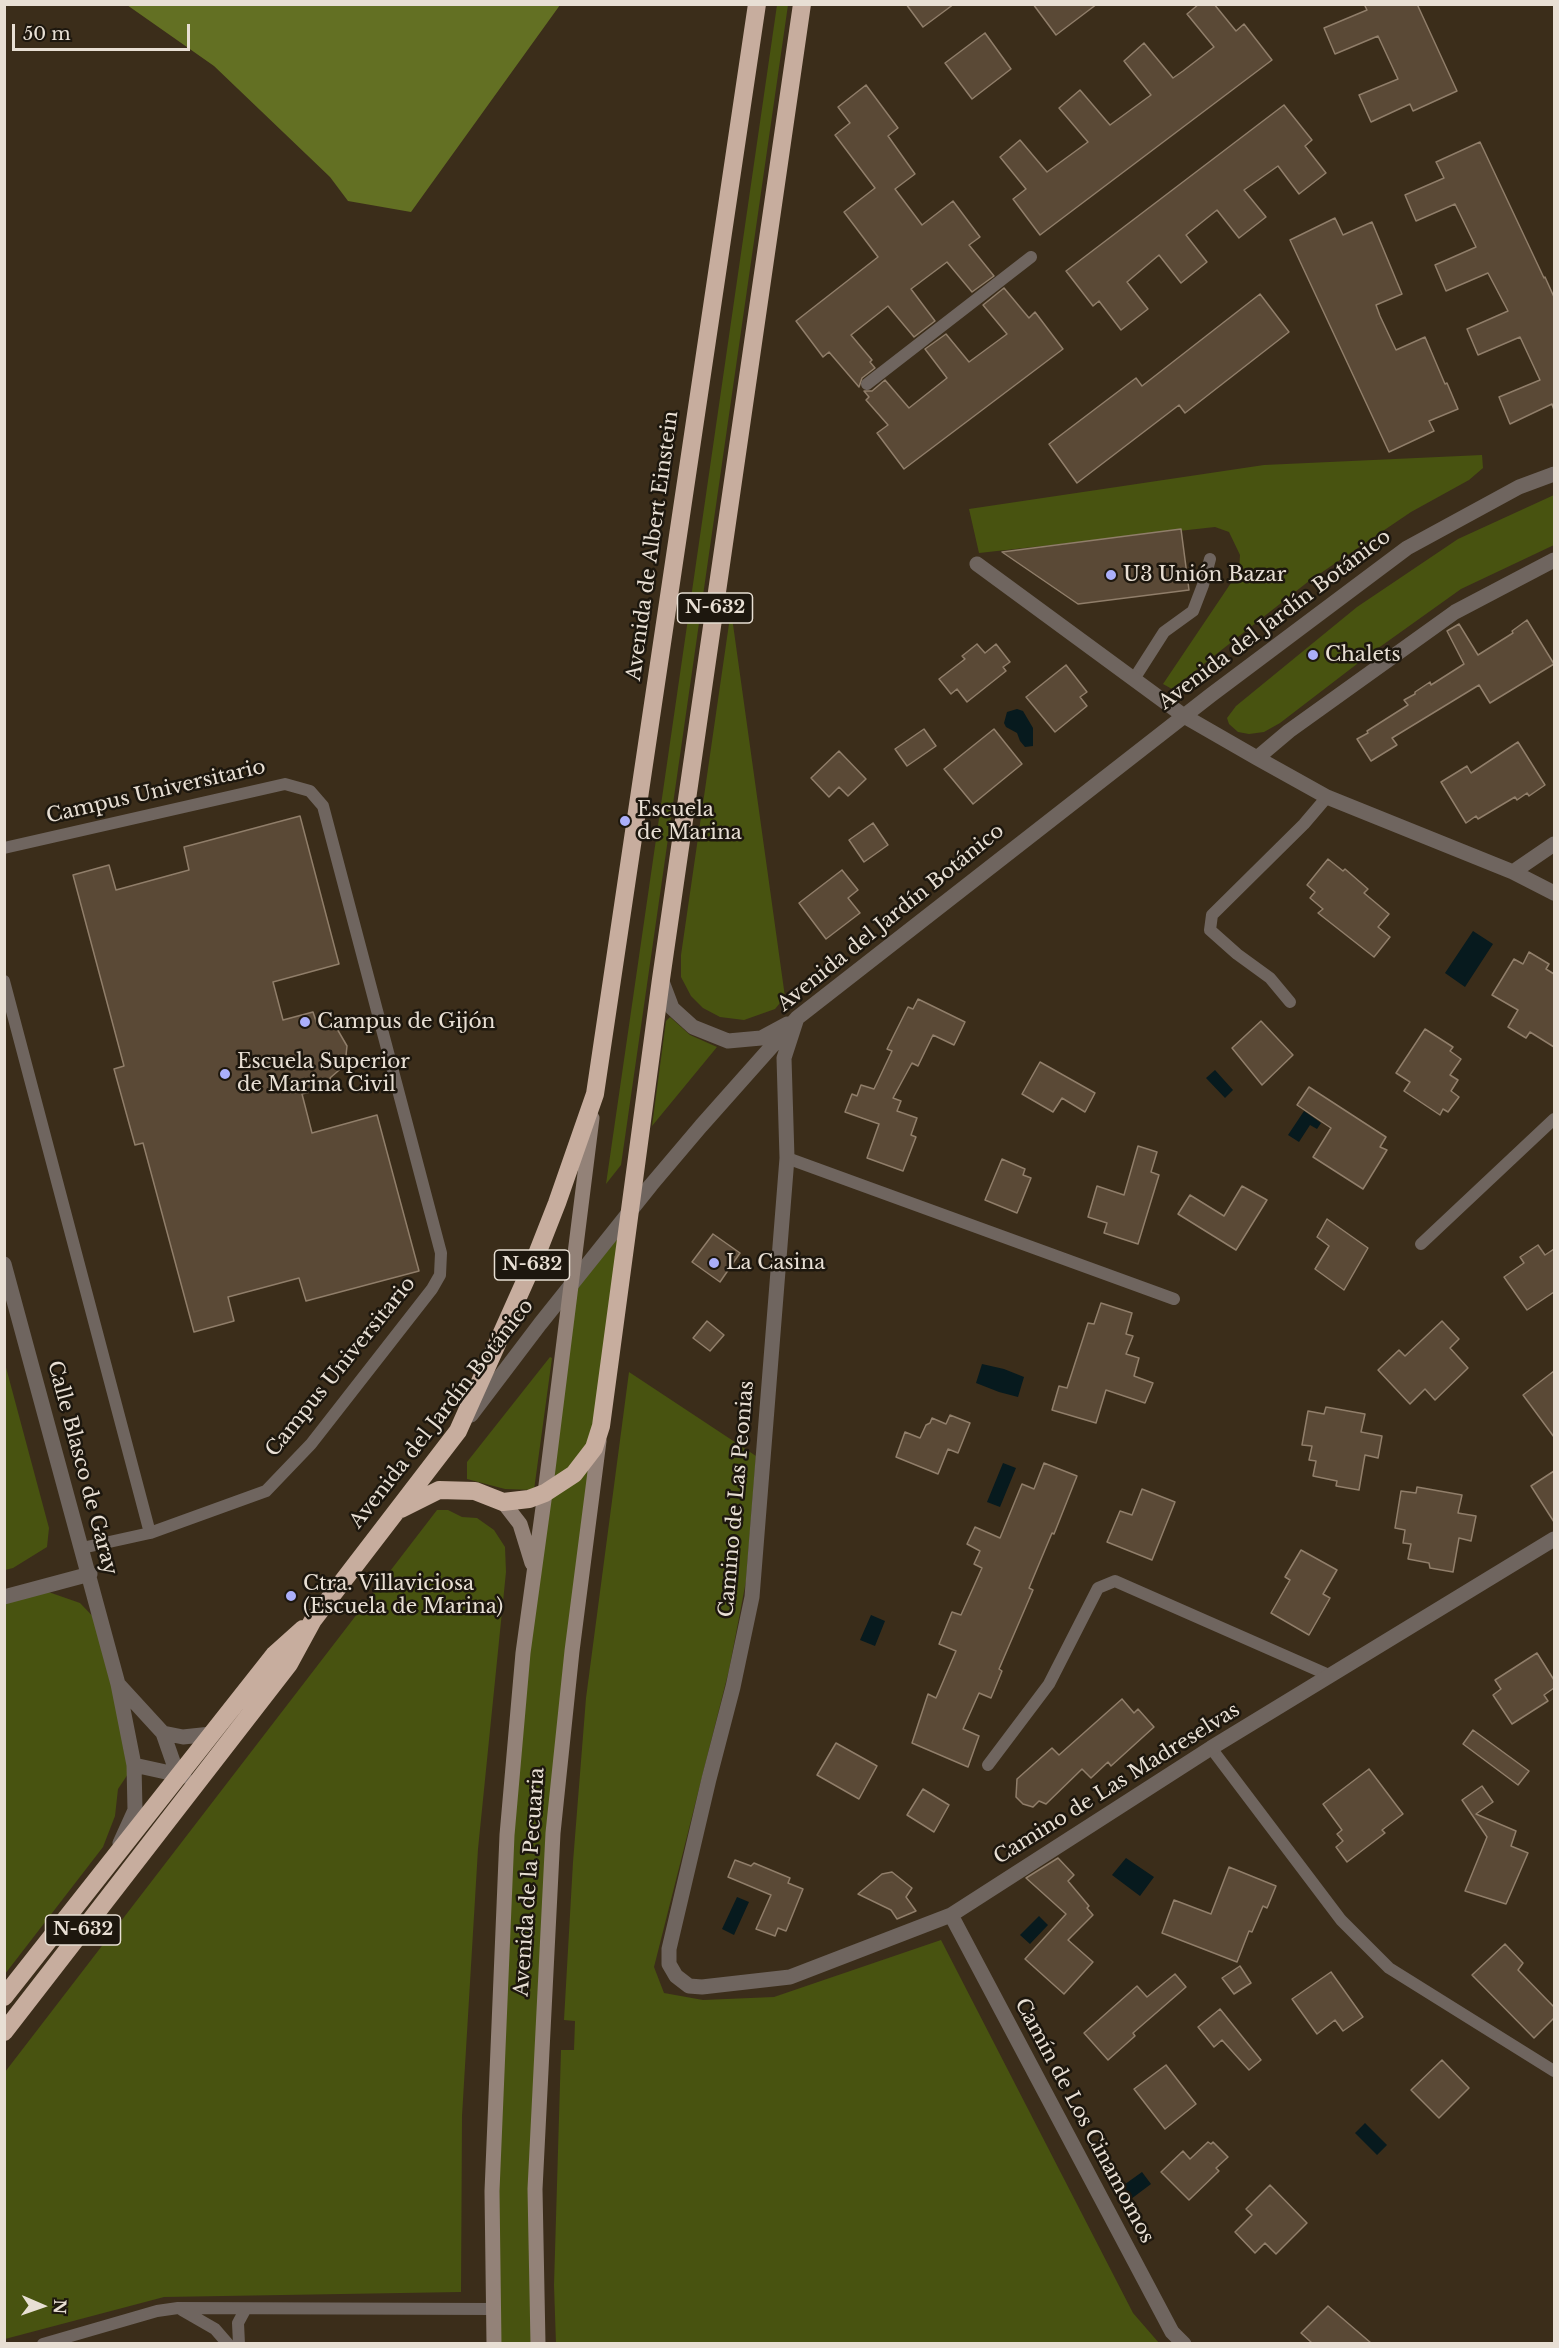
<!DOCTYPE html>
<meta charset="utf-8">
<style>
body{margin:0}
#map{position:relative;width:1559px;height:2348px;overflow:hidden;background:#3b2d1a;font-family:"Libre Baskerville",serif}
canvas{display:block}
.frame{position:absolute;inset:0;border:6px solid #e8dfd4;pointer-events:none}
.north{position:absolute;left:12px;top:2276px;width:60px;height:60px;-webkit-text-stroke:4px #1d170e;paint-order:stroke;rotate:92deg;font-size:16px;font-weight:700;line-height:24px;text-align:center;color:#e8dfd4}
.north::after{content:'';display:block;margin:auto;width:21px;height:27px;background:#e8dfd4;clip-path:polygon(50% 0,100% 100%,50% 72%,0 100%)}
.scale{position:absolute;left:12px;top:24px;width:178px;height:27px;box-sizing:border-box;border:3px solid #e8dfd4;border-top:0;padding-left:8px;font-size:18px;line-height:21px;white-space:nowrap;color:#e8dfd4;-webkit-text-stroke:4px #1d170e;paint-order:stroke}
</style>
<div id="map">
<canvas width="1559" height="2348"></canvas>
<div class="frame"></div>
<div class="north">N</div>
<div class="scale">50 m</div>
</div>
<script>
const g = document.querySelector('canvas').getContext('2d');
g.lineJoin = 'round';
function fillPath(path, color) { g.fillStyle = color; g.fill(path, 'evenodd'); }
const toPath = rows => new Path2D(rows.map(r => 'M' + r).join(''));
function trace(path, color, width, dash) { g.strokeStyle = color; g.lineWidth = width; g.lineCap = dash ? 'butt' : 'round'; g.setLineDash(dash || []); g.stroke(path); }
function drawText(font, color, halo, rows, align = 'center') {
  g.font = font + ' "Libre Baskerville",serif'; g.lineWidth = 5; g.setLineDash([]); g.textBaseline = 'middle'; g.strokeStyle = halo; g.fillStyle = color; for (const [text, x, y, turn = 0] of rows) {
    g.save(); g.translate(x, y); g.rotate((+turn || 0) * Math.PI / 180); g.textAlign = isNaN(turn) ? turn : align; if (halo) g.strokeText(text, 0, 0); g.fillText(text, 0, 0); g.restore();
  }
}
const green = toPath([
 [777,5,788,5,621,1165,606,1184],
 [1482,455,1483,468,1469,480,1411,512,1309,581,1172,689,1163,684,1239,571,1240,555,1229,532,1215,527,979,553,969,509,1264,465],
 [1554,495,1554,545,1461,589,1370,654,1280,723,1264,732,1249,734,1238,732,1229,724,1227,718,1236,706,1357,607,1458,539],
 [731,610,785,997,775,1009,744,1020,720,1017,703,1008,691,996,681,977,681,955],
 [670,1017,690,1035,717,1047,652,1126,666,1021],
 [631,1211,572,1651,535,2189,538,2343,494,2344,507,1835,570,1286],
 [550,1357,552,1358,534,1490,505,1489,467,1479,467,1462],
 [4,1360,49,1528,47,1547,13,1568,5,1570],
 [629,1372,756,1456,746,1581,729,1670,654,1967,664,1993,703,2000,774,1997,941,1940,1133,2313,1159,2343,556,2344,554,2285,561,2050,574,2050,575,2021,564,2020,573,1862,586,1698],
 [437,1510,448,1510,462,1517,477,1518,494,1530,505,1547,506,1572,478,1849,462,2116,461,2292,164,2297,5,2339,5,2072],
 [37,1588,80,1603,104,1628,134,1765,118,1789,115,1816,103,1847,5,1974,5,1597]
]);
const forest = toPath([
 [127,5,560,5,411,212,348,201,330,177,214,66]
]);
const water = toPath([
 [1017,709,1023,711,1033,728,1033,746,1025,747,1020,741,1017,733,1006,727,1004,723,1007,712],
 [1473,931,1493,944,1465,987,1445,973],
 [1215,1070,1233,1090,1225,1098,1206,1078],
 [1304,1111,1321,1123,1317,1129,1310,1125,1299,1142,1288,1135],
 [982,1364,1004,1369,1024,1377,1018,1397,999,1392,976,1383],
 [1003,1463,1016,1468,1000,1507,987,1502],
 [871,1615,885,1621,875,1646,860,1640],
 [1126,1858,1154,1877,1140,1896,1112,1875],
 [737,1897,749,1902,734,1935,722,1929],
 [1039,1916,1048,1925,1030,1944,1020,1935],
 [1365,2123,1387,2145,1377,2155,1355,2133],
 [1142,2172,1151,2184,1123,2205,1114,2192]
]);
const building = toPath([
 [906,4,954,4,923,27,906,4],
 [1033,4,1097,4,1056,35,1033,4],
 [1199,4,1214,4,1236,31,1244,24,1272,60,1040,235,1013,199,1026,189,1000,157,1020,140,1047,172,1088,142,1059,108,1080,90,1110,125,1151,95,1124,61,1144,43,1173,78,1183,71,1214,47,1187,14,1199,4],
 [1364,4,1417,4,1457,91,1413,111,1410,104,1371,122,1359,95,1398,79,1378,36,1335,54,1324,28,1367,10,1364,4],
 [985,33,1011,69,972,99,945,63,985,33],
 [866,85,898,128,888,136,915,174,895,189,922,225,953,201,980,237,969,245,994,276,972,292,947,262,911,289,935,321,914,337,888,306,851,335,872,360,870,362,875,368,862,378,859,387,829,352,823,357,796,321,878,257,844,212,875,188,835,135,850,123,838,107,866,85],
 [1284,105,1312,140,1305,146,1326,173,1299,194,1278,166,1244,190,1266,217,1239,238,1217,210,1186,235,1207,262,1181,283,1159,255,1127,282,1148,309,1121,330,1099,301,1093,306,1066,271,1284,105],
 [1480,142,1544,278,1545,277,1554,297,1554,410,1552,404,1510,424,1499,397,1540,380,1520,337,1478,355,1467,329,1508,311,1488,273,1446,291,1435,265,1476,247,1455,204,1416,221,1405,195,1444,178,1436,162,1480,142],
 [1335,218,1343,235,1372,222,1402,294,1376,305,1380,316,1396,350,1425,337,1445,384,1447,383,1458,409,1429,421,1434,431,1389,452,1290,240,1335,218],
 [1004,288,1029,318,1035,312,1063,349,904,469,877,433,888,425,866,400,869,397,864,391,872,391,885,380,909,408,947,378,925,349,946,334,969,362,1007,334,983,305,1004,288],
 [1260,294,1289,332,1185,413,1179,405,1077,483,1049,444,1136,378,1142,386,1260,294],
 [1181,529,1189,590,1078,604,1002,552,1181,529],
 [1527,620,1554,664,1490,703,1479,685,1392,738,1397,745,1371,761,1357,739,1368,733,1367,731,1408,705,1404,700,1415,694,1415,692,1430,682,1431,685,1464,664,1447,631,1459,624,1478,655,1513,633,1512,631,1527,620],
 [977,644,985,653,996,644,1010,662,1003,667,1006,671,967,702,957,689,951,694,939,679,965,659,962,656,977,644],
 [1066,665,1087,692,1080,697,1087,706,1055,732,1026,697,1066,665],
 [924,729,936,746,907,766,895,749,924,729],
 [994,729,1022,764,973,804,944,769,994,729],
 [1518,742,1545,785,1529,796,1527,793,1517,800,1515,797,1478,819,1476,816,1466,823,1441,782,1467,766,1471,773,1518,742],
 [839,751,866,779,848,796,839,787,829,797,811,778,839,751],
 [300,816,339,964,273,982,283,1020,313,1012,317,1024,336,1027,347,1046,345,1065,330,1078,333,1086,302,1094,312,1133,377,1115,419,1271,306,1301,299,1278,228,1297,234,1321,194,1332,143,1143,135,1145,114,1069,124,1066,73,875,109,865,116,890,189,870,184,847,300,816],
 [873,823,888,845,864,862,849,840,873,823],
 [1328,859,1343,871,1345,869,1368,889,1364,893,1389,914,1378,927,1390,937,1374,957,1318,913,1323,909,1310,898,1315,892,1307,885,1328,859],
 [842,870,858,890,848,898,860,913,826,939,799,903,842,870],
 [1529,952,1549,964,1546,969,1554,974,1554,1047,1530,1032,1526,1038,1508,1027,1518,1010,1492,995,1514,959,1523,964,1529,952],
 [918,999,965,1022,954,1045,933,1035,918,1066,912,1063,893,1098,901,1101,897,1111,917,1118,911,1135,916,1137,903,1171,867,1158,879,1124,845,1112,852,1094,857,1096,861,1085,874,1089,892,1051,887,1049,908,1007,913,1009,918,999],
 [1261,1021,1293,1055,1262,1085,1232,1048,1261,1021],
 [1425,1029,1453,1047,1450,1051,1461,1059,1450,1075,1458,1080,1451,1091,1459,1097,1448,1112,1443,1109,1440,1115,1404,1091,1410,1082,1396,1073,1425,1029],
 [1040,1062,1095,1093,1085,1112,1062,1098,1053,1112,1022,1094,1040,1062],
 [1309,1087,1386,1137,1380,1147,1387,1150,1363,1189,1313,1157,1331,1128,1297,1105,1309,1087],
 [1138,1146,1157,1152,1151,1172,1159,1175,1138,1244,1104,1233,1107,1223,1088,1217,1097,1186,1124,1195,1138,1146],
 [1002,1159,1025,1169,1023,1175,1031,1178,1017,1213,985,1200,1002,1159],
 [1242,1186,1267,1200,1236,1250,1178,1214,1190,1195,1224,1216,1242,1186],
 [1327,1219,1368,1248,1344,1290,1315,1269,1329,1246,1317,1237,1327,1219],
 [713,1234,740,1253,720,1282,692,1262,713,1234],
 [1538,1245,1545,1255,1554,1249,1554,1292,1527,1310,1504,1277,1524,1263,1520,1257,1538,1245],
 [1101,1303,1132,1313,1126,1334,1133,1336,1126,1354,1139,1358,1134,1376,1153,1383,1145,1403,1106,1390,1096,1423,1052,1410,1059,1386,1067,1388,1088,1323,1094,1324,1101,1303],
 [707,1321,724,1335,710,1351,693,1338,707,1321],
 [1442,1321,1459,1339,1450,1348,1468,1368,1435,1400,1425,1389,1410,1404,1378,1370,1399,1350,1405,1356,1442,1321],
 [1554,1371,1554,1437,1523,1395,1554,1371],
 [1326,1407,1365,1414,1361,1432,1382,1436,1378,1458,1365,1455,1359,1490,1336,1486,1337,1481,1313,1476,1316,1461,1309,1460,1312,1446,1302,1445,1308,1411,1324,1414,1326,1407],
 [950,1415,970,1423,958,1453,948,1449,938,1474,896,1457,905,1432,920,1438,926,1425,930,1423,932,1418,946,1424,950,1415],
 [1044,1463,1077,1476,1054,1534,1052,1533,1029,1588,1033,1590,999,1669,1002,1671,991,1698,979,1693,963,1729,979,1736,968,1767,912,1743,928,1694,936,1698,956,1651,939,1644,952,1612,961,1615,982,1568,974,1564,980,1551,967,1544,975,1527,1000,1538,1022,1484,1034,1489,1044,1463],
 [1554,1471,1554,1522,1531,1486,1554,1471],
 [1417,1487,1462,1495,1458,1513,1476,1516,1471,1541,1459,1538,1453,1572,1430,1568,1429,1563,1408,1559,1411,1544,1403,1543,1405,1530,1395,1528,1401,1491,1416,1493,1417,1487],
 [1142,1489,1175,1502,1152,1560,1107,1542,1120,1511,1132,1515,1142,1489],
 [1301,1550,1337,1570,1323,1594,1330,1598,1309,1635,1271,1613,1290,1580,1285,1577,1301,1550],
 [1537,1653,1554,1680,1554,1688,1544,1695,1548,1701,1512,1724,1493,1695,1501,1689,1495,1680,1537,1653],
 [1122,1699,1134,1713,1138,1709,1154,1727,1111,1766,1108,1762,1091,1778,1082,1769,1046,1804,1039,1801,1033,1807,1023,1804,1016,1797,1017,1779,1052,1748,1059,1755,1122,1699],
 [1473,1730,1529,1771,1518,1785,1463,1744,1473,1730],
 [836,1743,877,1766,859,1799,817,1775,836,1743],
 [1369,1769,1403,1814,1382,1830,1385,1833,1347,1862,1336,1847,1343,1841,1337,1834,1342,1830,1323,1804,1369,1769],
 [1482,1786,1493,1802,1476,1814,1516,1831,1511,1846,1528,1853,1506,1904,1465,1891,1487,1837,1462,1800,1482,1786],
 [923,1789,949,1805,934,1832,907,1815,923,1789],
 [1058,1858,1074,1875,1068,1881,1089,1906,1087,1908,1093,1915,1068,1940,1093,1962,1064,1994,1025,1959,1066,1914,1026,1878,1058,1858],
 [735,1860,751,1866,754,1863,790,1878,788,1883,803,1889,786,1931,778,1928,775,1936,756,1929,771,1895,728,1877,735,1860],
 [1229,1867,1276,1886,1267,1908,1263,1906,1252,1932,1249,1931,1237,1962,1162,1933,1174,1900,1211,1914,1229,1867],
 [892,1872,912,1888,906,1897,916,1911,897,1919,891,1910,858,1894,882,1874,892,1872],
 [1505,1944,1523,1963,1518,1970,1554,2007,1554,2018,1534,2038,1472,1975,1505,1944],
 [1240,1966,1251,1983,1234,1994,1222,1978,1240,1966],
 [1331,1972,1363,2017,1343,2031,1335,2020,1317,2034,1292,1999,1331,1972],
 [1175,1974,1186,1987,1133,2033,1135,2036,1108,2060,1084,2033,1137,1986,1147,1997,1175,1974],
 [1220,2009,1261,2060,1249,2070,1222,2040,1214,2047,1198,2027,1220,2009],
 [1442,2060,1469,2088,1439,2118,1411,2090,1442,2060],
 [1166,2065,1196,2104,1165,2129,1134,2089,1166,2065],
 [1208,2142,1211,2144,1213,2142,1228,2157,1216,2168,1219,2171,1189,2200,1161,2172,1183,2151,1190,2159,1208,2142],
 [1270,2185,1307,2223,1276,2254,1265,2243,1255,2253,1235,2232,1252,2215,1246,2209,1270,2185],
 [1328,2306,1371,2343,1312,2343,1301,2333,1328,2306]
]);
const lane = toPath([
 [867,384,1031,257],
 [1134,679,1164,632,1193,611,1203,585,1210,559],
 [4,848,285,784,310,791,323,806,441,1253,440,1275,432,1289,311,1444,266,1491,150,1533,82,1548],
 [4,981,150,1533],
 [1290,1002,1270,978,1237,954,1210,930,1212,915,1304,824,1327,797],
 [787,1158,1174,1299],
 [1421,1244,1554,1119],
 [1211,1748,1341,1920,1389,1968,1554,2071],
 [988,1765,1049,1684,1098,1588,1115,1581,1331,1676],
 [182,2310,215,2329,228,2344],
 [43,2344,157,2311,178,2308,494,2309],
 [239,2344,238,2323,245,2310]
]);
const street = toPath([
 [977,564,1184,716,1257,758,1327,797,1513,872,1554,893],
 [1257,758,1289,731,1455,612,1554,560],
 [1513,872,1554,844],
 [661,979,672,1008,693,1027,728,1041,761,1038,787,1024],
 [797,1018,784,1058,787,1158,752,1597,733,1687,709,1779,669,1949,669,1964,676,1976,689,1986,702,1987,790,1977,951,1915,1211,1748,1554,1539],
 [4,1264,118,1684,134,1765,135,1810,120,1843],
 [471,1415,540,1324,651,1185,701,1126,797,1018,1211,695,1407,548,1519,487,1554,474],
 [4,1597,90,1574],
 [119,1685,163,1733,178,1776],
 [163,1733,183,1737,211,1734],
 [134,1765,184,1776],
 [951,1915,1172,2332,1184,2344]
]);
const secondary = toPath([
 [503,1502,520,1524,532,1563],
 [494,2344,492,2191,507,1835,523,1653,545,1493,592,1118],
 [538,2344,535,2189,553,1833,572,1651,599,1441]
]);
const highway = toPath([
 [401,1509,439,1490,475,1491,503,1502,529,1499,545,1493,574,1474,594,1448,601,1426,661,979,802,4],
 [4,1997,274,1655,303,1629],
 [4,2032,289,1664,313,1620,458,1431,535,1259,557,1203,595,1094,757,4]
]);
const markers = [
 [1111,575,6,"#abaffb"],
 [1313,655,6,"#abaffb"],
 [625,821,6,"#abaffb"],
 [305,1022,6,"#abaffb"],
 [225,1074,6,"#abaffb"],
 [714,1263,6,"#abaffb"],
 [291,1596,6,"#abaffb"]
];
const shields = [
 [715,608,75],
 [532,1265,75],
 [83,1930,75]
];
const shieldNames = [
 ["N-632",715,608],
 ["N-632",532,1265],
 ["N-632",83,1930]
];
const streetNames = [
 ["Avenida de Albert Einstein",653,546,-82],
 ["Avenida del Jardín Botánico",1275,620,-37],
 ["Campus Universitario",156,792,-13],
 ["Avenida del Jardín Botánico",891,918,-39],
 ["Campus Universitario",341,1367,-51],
 ["Avenida del Jardín Botánico",442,1414,-52],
 ["Calle Blasco de Garay",82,1468,75],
 ["Camino de Las Peonias",737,1499,-85],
 ["Camino de Las Madreselvas",1117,1784,-32],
 ["Avenida de la Pecuaria",530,1882,-86],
 ["Camín de Los Cinamomos",1084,2121,62]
];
const poiNames = [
 ["U3 Unión Bazar",1123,575],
 ["Chalets",1325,655],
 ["Escuela",637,810],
 ["de Marina",637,833],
 ["Campus de Gijón",317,1022],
 ["Escuela Superior",237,1062],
 ["de Marina Civil",237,1085],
 ["La Casina",726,1263],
 ["Ctra. Villaviciosa",303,1584],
 ["(Escuela de Marina)",303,1607]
];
fillPath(green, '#485310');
fillPath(forest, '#637023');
fillPath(water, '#071a1e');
fillPath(building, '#5a4936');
trace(building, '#907e6a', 1.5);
trace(lane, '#6f655f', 12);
trace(street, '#6f655f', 15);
trace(secondary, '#938278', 15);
trace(highway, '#c7ad9e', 18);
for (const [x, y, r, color] of markers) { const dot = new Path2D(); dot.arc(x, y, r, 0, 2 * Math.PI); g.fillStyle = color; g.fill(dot); trace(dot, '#1d170e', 2); }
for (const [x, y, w] of shields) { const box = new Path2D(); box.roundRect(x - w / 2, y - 15, w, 30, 4.5); g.fillStyle = '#1d170e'; g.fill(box); trace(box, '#e8dfd4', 1.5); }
drawText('bold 18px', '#e8dfd4', null, shieldNames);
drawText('20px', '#e8dfd4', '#1d170e', streetNames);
drawText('20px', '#e8dfd4', '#1d170e', poiNames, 'left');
</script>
